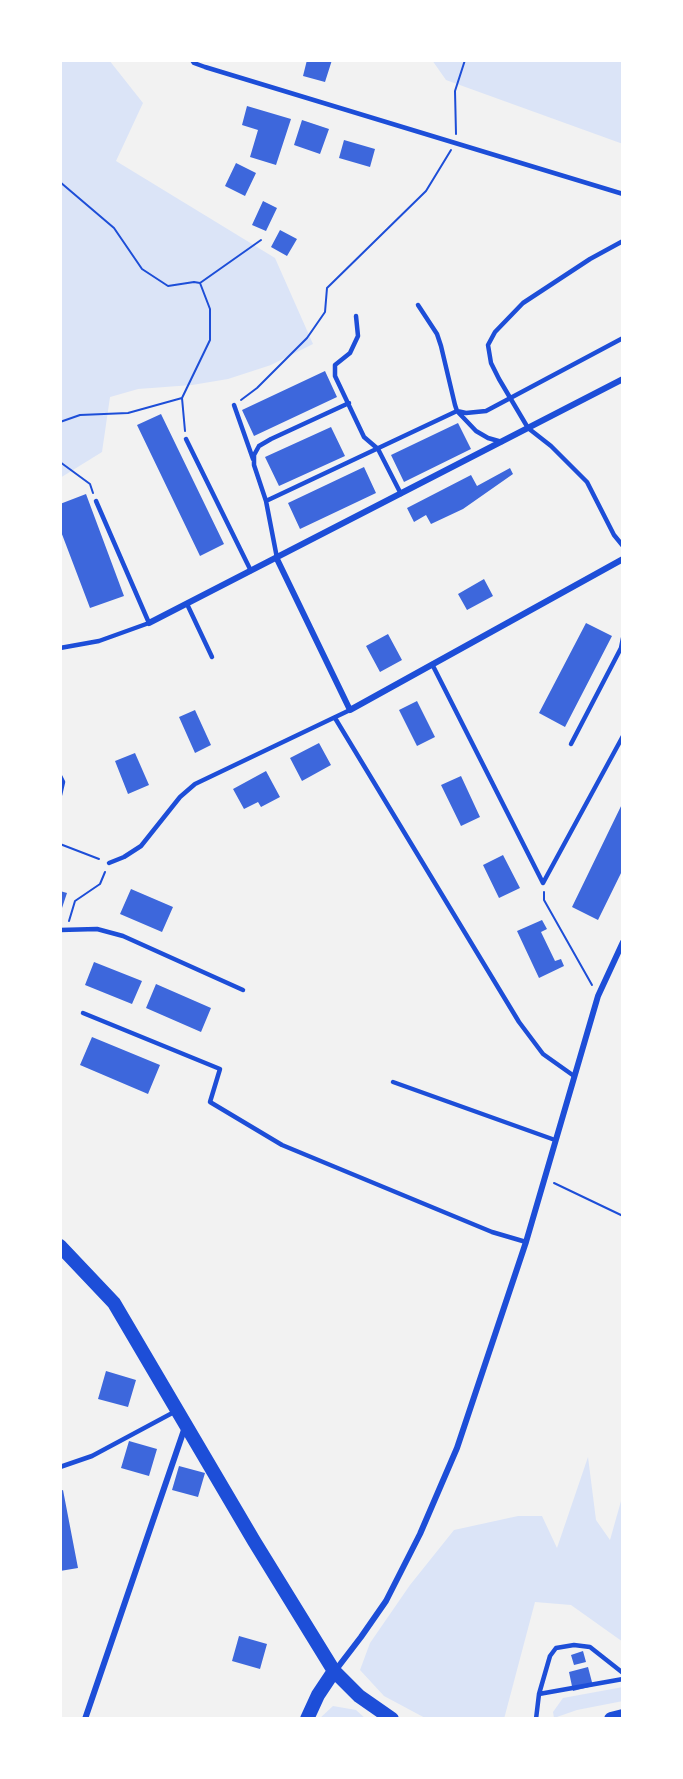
<!DOCTYPE html>
<style>
body{margin:0}
#map{position:relative;width:683px;height:1779px;overflow:hidden;background:#f2f2f2;font-family:Commissioner,sans-serif}
canvas{display:block}
.frame{position:absolute;inset:0;border:62px solid #fff;pointer-events:none}
</style>
<div id="map">
<canvas width="683" height="1779"></canvas>
<div class="frame"></div>
</div>
<script>
const g = document.querySelector('canvas').getContext('2d');
g.lineJoin = 'round';
function fillPath(path, color) { g.fillStyle = color; g.fill(path, 'evenodd'); }
const toPath = rows => new Path2D(rows.map(r => 'M' + r).join(''));
function trace(path, color, width, dash) { g.strokeStyle = color; g.lineWidth = width; g.lineCap = dash ? 'butt' : 'round'; g.setLineDash(dash || []); g.stroke(path); }
const green = toPath([
 [60,60,109,60,143,103,116,161,275,258,313,344,271,365,228,379,192,385,138,389,110,397,102,452,60,478],
 [432,60,623,60,623,144,446,80],
 [588,1457,596,1520,610,1540,623,1494,623,1642,571,1605,535,1602,504,1719,427,1719,384,1696,360,1670,370,1643,410,1585,454,1530,518,1516,542,1516,557,1548],
 [623,1687,623,1701,577,1710,554,1718,553,1712,563,1698],
 [333,1706,356,1710,366,1719,319,1719]
]);
const building = toPath([
 [307,60,332,60,325,82,303,76],
 [247,106,291,119,276,165,250,157,258,130,242,125],
 [302,120,329,129,320,154,294,145],
 [344,140,375,149,370,167,339,158],
 [236,163,256,173,245,196,225,186],
 [263,201,277,208,266,231,252,225],
 [280,230,297,239,287,256,271,247],
 [325,371,337,397,254,436,242,410],
 [161,414,224,544,200,556,137,425],
 [458,423,471,449,404,482,391,455],
 [331,427,345,456,279,486,265,457],
 [364,467,376,493,300,529,288,503],
 [510,468,513,474,463,509,431,524,426,515,414,522,407,508,471,475,477,486],
 [86,494,124,596,90,608,60,529,60,504],
 [484,579,493,596,467,610,458,594],
 [586,623,612,636,565,727,539,713],
 [388,634,402,660,380,672,366,646],
 [417,701,435,737,417,746,399,710],
 [195,710,211,745,195,753,179,717],
 [319,743,331,765,302,781,290,758],
 [135,753,149,785,128,794,115,761],
 [266,771,280,797,261,807,258,802,244,809,233,789],
 [461,776,480,817,461,826,441,785],
 [623,802,623,869,598,920,572,907],
 [503,855,520,888,499,898,483,865],
 [131,889,173,907,162,932,120,914],
 [60,891,67,893,60,914],
 [542,920,547,929,541,932,555,961,561,959,564,966,539,978,517,931],
 [94,962,142,981,132,1004,85,985],
 [156,984,211,1008,201,1032,146,1008],
 [92,1037,160,1065,148,1094,80,1065],
 [106,1371,136,1380,128,1407,98,1399],
 [129,1441,157,1449,149,1476,121,1468],
 [179,1466,205,1473,198,1497,172,1490],
 [63,1490,78,1568,60,1571,60,1491],
 [239,1636,267,1644,260,1669,232,1661],
 [583,1651,586,1662,574,1665,571,1655],
 [588,1667,593,1686,573,1691,569,1672]
]);
const path = toPath([
 [456,134,455,91,465,60],
 [60,182,114,228,142,269,168,286,194,282,200,283,261,240],
 [241,400,257,388,307,338,325,312,327,288,426,191,451,150],
 [60,422,80,415,128,413,182,398],
 [185,431,182,398,210,340,210,309,200,283],
 [60,462,90,484,93,493],
 [60,844,99,859],
 [544,892,544,900,592,985],
 [69,921,75,901,100,884,105,872],
 [554,1183,623,1216]
]);
const service = toPath([
 [192,60,194,63,205,67,623,194],
 [623,241,590,259,523,303,495,332,488,345,491,363,499,379,528,428,551,446,587,482,614,535,623,546],
 [418,305,437,334,441,346,455,405,457,411,466,413,486,411,623,338],
 [356,316,358,336,350,353,335,365,335,376,364,437,378,449,401,494],
 [234,405,253,459],
 [186,439,251,571],
 [266,501,457,411,476,431,488,438,502,442],
 [277,558,266,501,254,465,254,455,259,446,271,439,349,403],
 [187,604,212,657],
 [60,648,99,641,149,623,96,501],
 [432,664,543,883],
 [335,718,519,1022,543,1054,574,1076],
 [571,744,621,648,623,638],
 [60,776,63,782,60,795],
 [109,863,124,857,141,846,180,797,195,784,350,710],
 [543,883,623,736],
 [60,930,97,929,123,936,243,990],
 [83,1013,220,1069,210,1102,282,1145,492,1232,526,1242],
 [393,1082,555,1140],
 [60,1467,92,1456,176,1411],
 [539,1694,623,1679],
 [536,1719,539,1694,550,1656,556,1648,574,1645,590,1647,623,1673]
]);
const minor = toPath([
 [277,559,350,710,623,559],
 [149,623,623,379],
 [335,1671,361,1637,386,1601,420,1534,457,1448,526,1242,598,996,623,942],
 [85,1719,185,1427]
]);
const primary = toPath([
 [60,1246,114,1303,254,1541,334,1671,359,1696,392,1719],
 [307,1719,318,1695,334,1671],
 [611,1719,623,1716]
]);
fillPath(green, '#dbe4f7');
fillPath(building, '#3d67dc');
trace(path, '#1d4ed8', 2);
trace(service, '#1d4ed8', 4.5);
trace(minor, '#1d4ed8', 6);
trace(primary, '#1d4ed8', 14);
</script>
